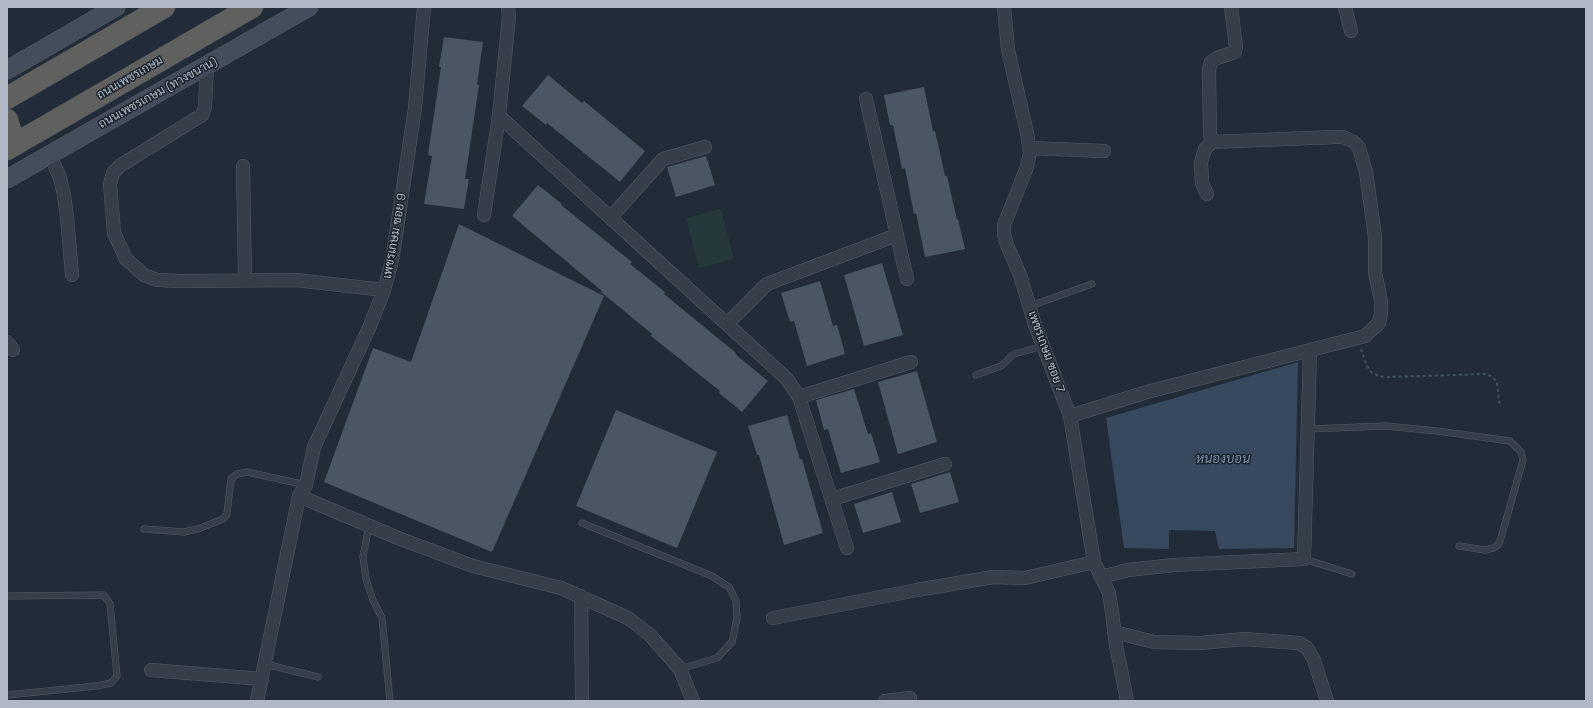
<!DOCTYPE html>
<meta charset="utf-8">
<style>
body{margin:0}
#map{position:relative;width:1593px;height:708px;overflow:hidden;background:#222c38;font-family:"Space Grotesk",sans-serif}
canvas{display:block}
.frame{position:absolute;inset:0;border:8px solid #b0b9c5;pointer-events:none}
</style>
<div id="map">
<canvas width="1593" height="708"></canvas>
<div class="frame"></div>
</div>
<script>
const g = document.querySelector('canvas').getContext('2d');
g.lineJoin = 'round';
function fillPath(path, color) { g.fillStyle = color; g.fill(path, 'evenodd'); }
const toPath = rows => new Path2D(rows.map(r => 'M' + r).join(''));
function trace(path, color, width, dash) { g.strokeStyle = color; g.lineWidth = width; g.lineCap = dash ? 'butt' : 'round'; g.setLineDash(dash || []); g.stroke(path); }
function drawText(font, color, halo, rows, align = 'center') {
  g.font = font + ' "Space Grotesk",Sarabun,sans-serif'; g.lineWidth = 3; g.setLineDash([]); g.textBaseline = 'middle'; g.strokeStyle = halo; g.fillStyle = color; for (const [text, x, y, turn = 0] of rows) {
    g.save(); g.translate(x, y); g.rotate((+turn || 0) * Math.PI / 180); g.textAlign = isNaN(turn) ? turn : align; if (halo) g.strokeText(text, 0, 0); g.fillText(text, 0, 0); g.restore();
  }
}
const green = toPath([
 [721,209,734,259,699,268,686,218]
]);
const water = toPath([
 [1298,362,1294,548,1219,549,1215,531,1169,530,1169,549,1124,548,1106,418]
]);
const building = toPath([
 [444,37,483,42,477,84,479,85,465,179,469,179,464,209,424,204,432,156,428,155,441,67,439,67],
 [548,75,582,103,584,101,645,151,620,182,547,123,546,125,522,106],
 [924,87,933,131,935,131,945,176,947,176,957,220,958,219,965,249,925,257,916,213,914,214,905,168,902,169,893,125,890,125,884,95],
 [706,156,715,185,676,197,667,167],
 [538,185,562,204,561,205,632,262,630,264,665,292,664,294,736,353,735,354,768,381,742,412,719,393,720,391,651,336,652,334,601,292,602,291,512,216],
 [459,224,604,296,492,552,324,482,373,348,411,362],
 [882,263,903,335,864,346,844,275],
 [820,281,833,326,837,325,845,354,807,366,794,321,790,322,781,293],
 [917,371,937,442,898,454,878,382],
 [854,389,868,434,871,433,880,462,841,473,828,429,824,430,816,400],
 [616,410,717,452,677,548,576,506],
 [787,415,800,460,802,459,823,533,784,545,759,455,757,455,748,426],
 [950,472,959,502,920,513,911,484],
 [892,492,901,522,863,533,854,504]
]);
const path = toPath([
 [1361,349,1367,366,1372,373,1379,376,1389,377,1485,374,1493,377,1497,383,1500,407]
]);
const service = toPath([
 [1030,306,1092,284],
 [976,375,1001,366,1014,354,1043,346],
 [1307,429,1386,426,1437,431,1510,441,1521,452,1523,460,1501,538,1498,545,1493,548,1485,550,1459,546],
 [582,523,712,576,729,587,736,601,737,618,732,642,717,658,680,669],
 [369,525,363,557,366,579,373,600,382,618,390,701],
 [144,529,184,532,198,529,223,519,227,514,231,479,237,474,247,472,306,485],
 [1304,559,1352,574],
 [7,596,104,595,110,604,117,676,111,683,96,686,7,695],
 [265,664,318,677]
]);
const minor = toPath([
 [1004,7,1008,50,1027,133,1030,152,1027,167,1004,225,1004,234,1007,245,1020,275,1035,325,1070,416,1094,562,1109,593,1112,612,1116,645,1127,701],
 [1345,7,1351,31],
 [207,65,205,107,202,115,121,165,113,173,110,184,114,233,126,259,144,275,157,280,182,281,296,280,384,290],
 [866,99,907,279],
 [499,116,787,379,799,397,847,548],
 [1212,142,1210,134,1209,70,1211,62,1217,58,1235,52,1236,47,1231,7],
 [1030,148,1104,151],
 [50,155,60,178,64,195,67,217,72,275],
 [243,166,245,280],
 [484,215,499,116,509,17,508,7],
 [611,217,663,159,705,147],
 [727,324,767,284,897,235],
 [7,342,13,350],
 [799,397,911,362],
 [1070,416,1147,392,1365,336,1379,323,1381,313,1381,301,1375,272,1375,237,1366,172,1359,148,1354,142,1343,137,1335,137,1212,142,1205,149,1201,162,1202,183,1207,194],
 [299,496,398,538,473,566,561,588,628,618,650,635,680,669,693,701],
 [832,499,945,464],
 [1101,577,1128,570,1174,565,1304,559,1310,351],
 [581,596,582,701],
 [773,618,917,590,993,577,1025,578,1094,562],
 [1114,632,1154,642,1200,643,1244,639,1299,643,1307,648,1314,660,1327,701],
 [151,670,262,679],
 [257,701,299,496,306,485,314,447,370,326,384,290,392,261,415,108,424,7],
 [885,701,910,698]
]);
const secondary = toPath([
 [7,70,116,7],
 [7,179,309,7]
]);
const trunk = toPath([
 [7,98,164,7],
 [7,120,11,133,10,147],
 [7,149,252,7]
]);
const streetNames = [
 ["ถนนเพชรเกษม",130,78,-30],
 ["ถนนเพชรเกษม (ทางขนาน)",158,93,-29],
 ["เพชรเกษม ซอย 9",395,236,-80],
 ["เพชรเกษม ซอย 7",1046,352,70]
];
const waterNames = [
 ["หนองบอน",1223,459]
];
fillPath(green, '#25393a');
fillPath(water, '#36495f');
fillPath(building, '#4a5664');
trace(service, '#535c66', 7);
trace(minor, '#535c66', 14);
trace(secondary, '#535c66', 19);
trace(trunk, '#404953', 23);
trace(path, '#415556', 2, [3, 3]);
trace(service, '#353e49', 6);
trace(minor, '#353e49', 13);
trace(secondary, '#434d5b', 18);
trace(trunk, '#60605e', 22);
drawText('12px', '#b0b9c5', '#1b232d', streetNames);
drawText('italic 13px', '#7991ac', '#1b232d', waterNames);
</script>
